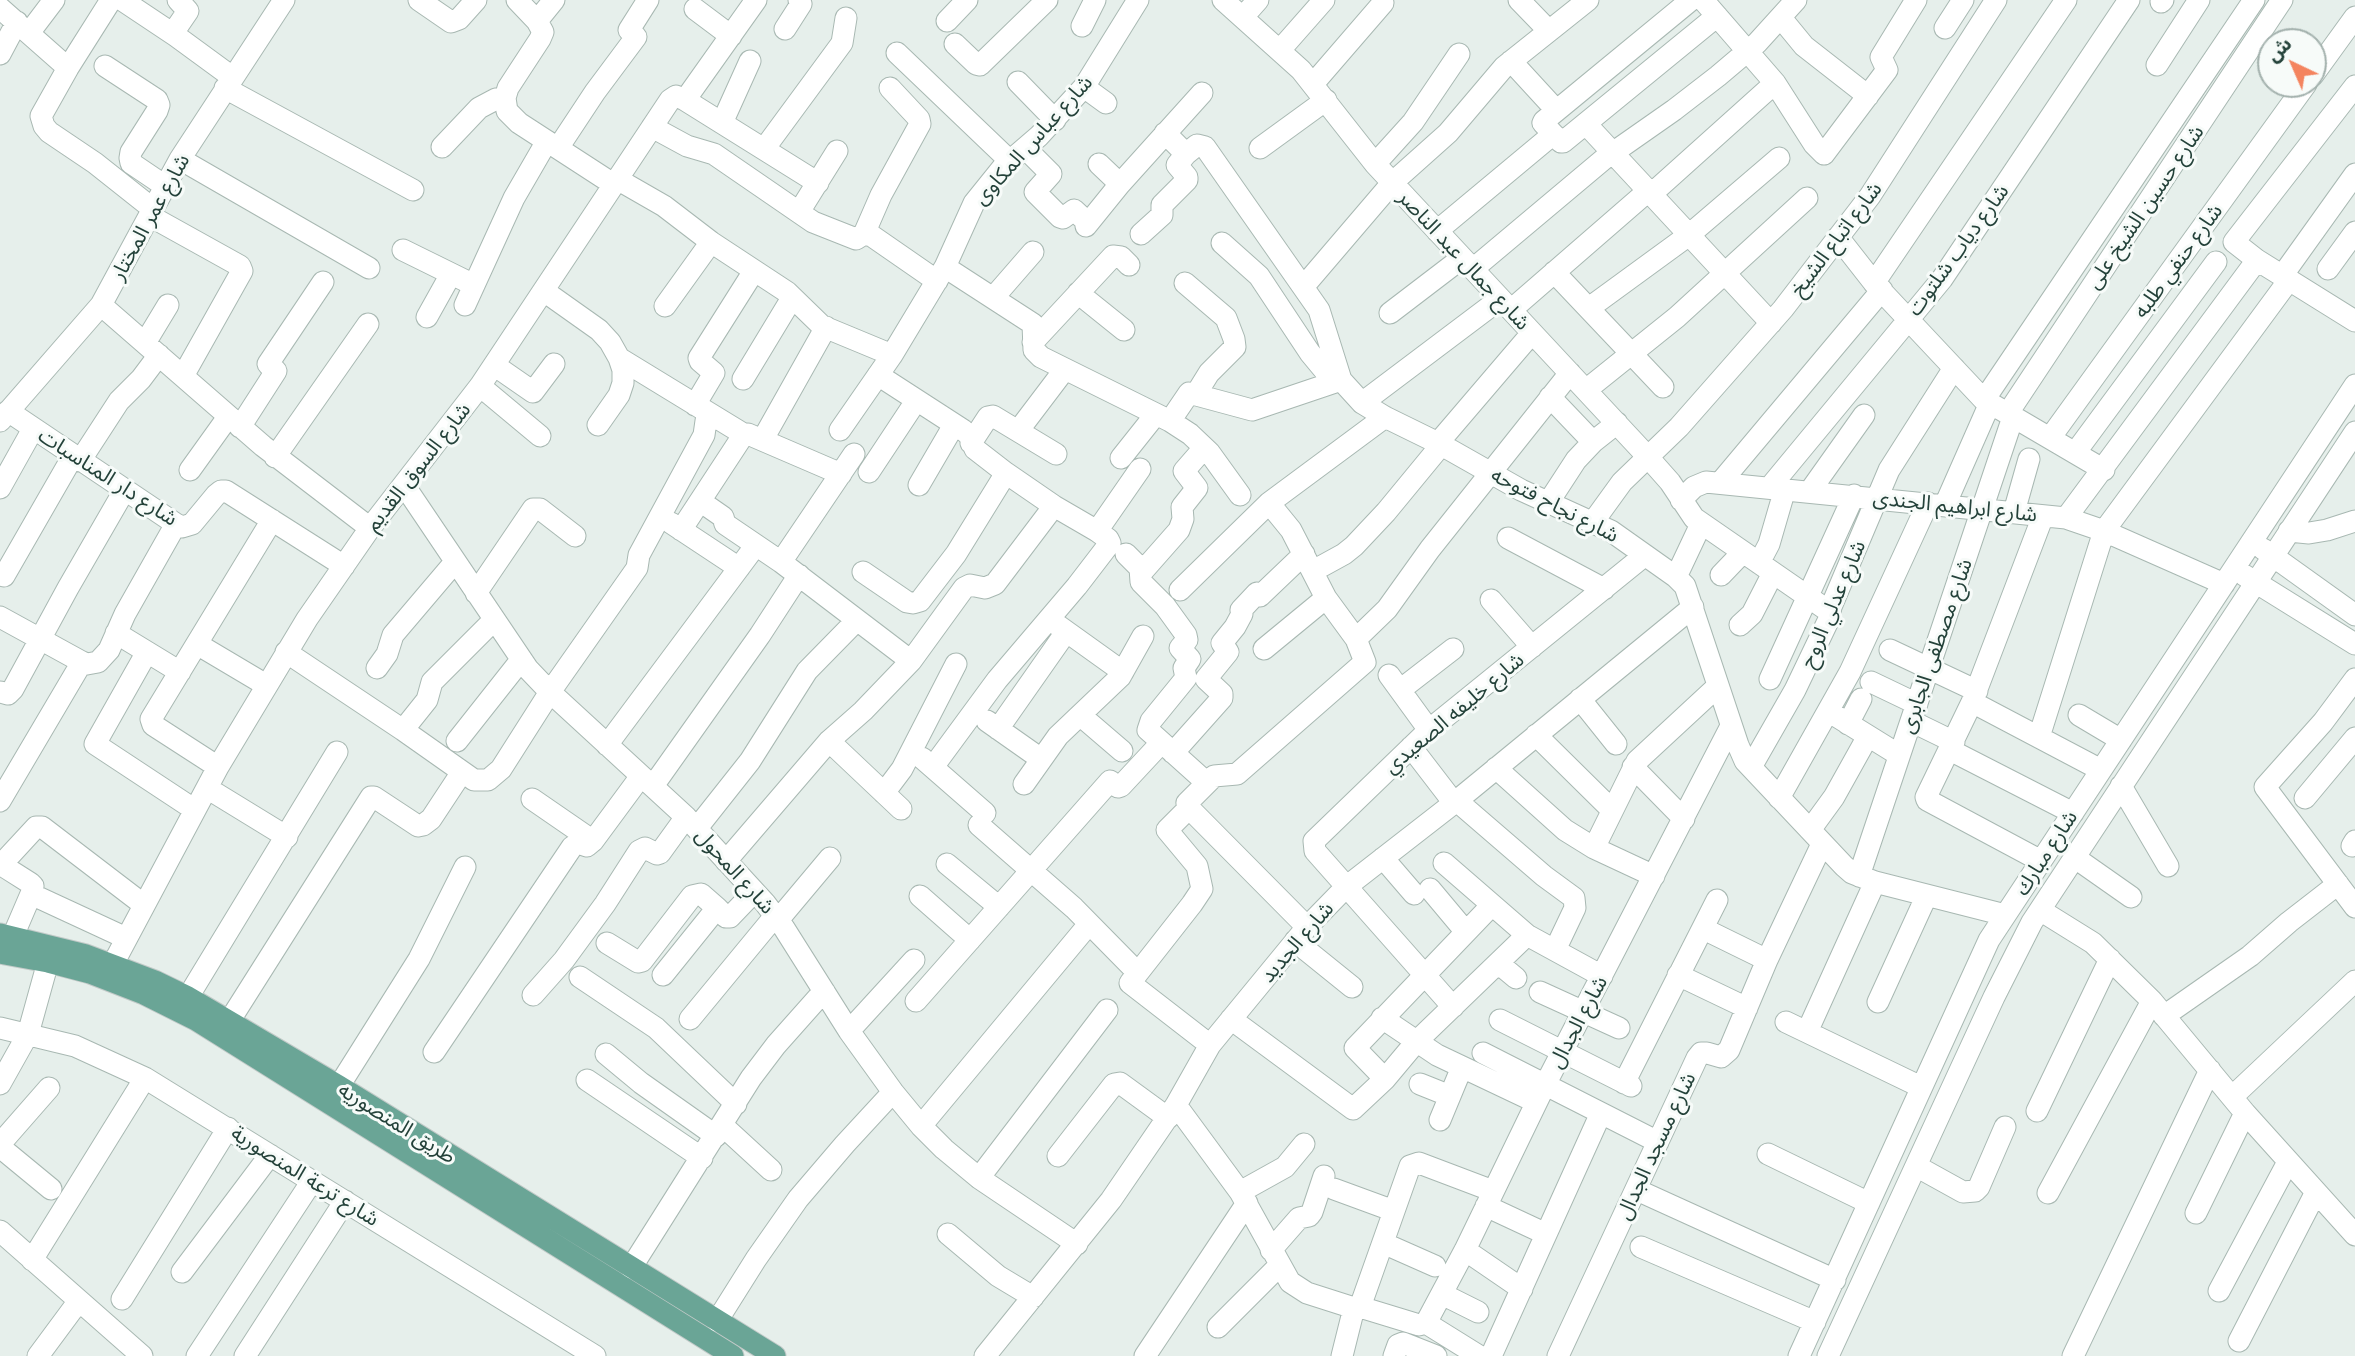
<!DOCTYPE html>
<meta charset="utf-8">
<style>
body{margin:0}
#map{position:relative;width:2355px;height:1356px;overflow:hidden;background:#e6efeb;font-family:Lato,"Noto Sans Arabic",sans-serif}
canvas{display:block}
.north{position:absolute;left:2257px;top:28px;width:70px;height:70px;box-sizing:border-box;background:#f7fbf9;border:2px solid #a3b1ad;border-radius:50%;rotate:316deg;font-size:19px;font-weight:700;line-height:28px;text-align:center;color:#24423a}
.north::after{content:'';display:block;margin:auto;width:24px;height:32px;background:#f4845f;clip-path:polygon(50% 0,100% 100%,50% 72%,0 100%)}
</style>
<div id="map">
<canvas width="2355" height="1356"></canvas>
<div class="north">ش</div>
</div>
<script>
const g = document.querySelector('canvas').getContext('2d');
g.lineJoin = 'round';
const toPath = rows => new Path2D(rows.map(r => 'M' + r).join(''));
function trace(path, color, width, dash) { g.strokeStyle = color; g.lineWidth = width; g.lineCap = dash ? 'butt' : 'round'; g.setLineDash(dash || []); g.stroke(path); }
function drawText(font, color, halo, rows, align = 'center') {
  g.font = font + ' Lato,"Noto Sans Arabic",sans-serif'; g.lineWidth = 6; g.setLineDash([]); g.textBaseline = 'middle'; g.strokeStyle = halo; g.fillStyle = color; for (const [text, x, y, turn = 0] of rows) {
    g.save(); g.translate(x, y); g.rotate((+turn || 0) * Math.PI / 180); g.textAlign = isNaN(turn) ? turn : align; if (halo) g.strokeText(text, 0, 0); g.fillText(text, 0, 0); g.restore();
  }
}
const minor = toPath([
 [111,0,68,68,41,116,44,126,49,132,95,163,153,209],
 [122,0,176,36],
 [178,0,188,11,175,30,176,36,232,77],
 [419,0,451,22,459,19,476,0],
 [517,0,537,21,543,32,540,39,508,88,505,98,507,111,519,123,613,184],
 [1223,0,1301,70,1375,164,1647,456,1670,482,1694,518,1830,612],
 [1519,0,1549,31],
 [1703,0,1775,83,1814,144,1824,154,1887,70,1881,57,1916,0],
 [2161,2,2163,0],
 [0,8,68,68],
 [695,9,731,36],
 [1243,17,1258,0],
 [1781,18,1804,46,1868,96],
 [537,21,554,0],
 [947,21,967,0],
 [1082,26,1095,0],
 [1945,28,1963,0],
 [785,29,801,4,799,0],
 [29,33,54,0],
 [955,44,976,64,980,65,1047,0],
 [1280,50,1324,0],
 [897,53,1010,161],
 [0,54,17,22],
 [1511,61,1556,110],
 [2157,65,2199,0],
 [105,66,157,100,159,105,157,111,131,152,130,158,131,163,165,186],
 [2313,75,2355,17],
 [1018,82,1055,120],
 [1313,84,1383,3],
 [2355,86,2234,242,2257,260,2355,321],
 [1084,87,1106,103],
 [225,88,413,190],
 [685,100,818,183],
 [722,123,750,61],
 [1586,124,1771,323],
 [652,127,687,146,714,154,813,222,856,239,864,234,872,236,937,281],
 [1165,133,1186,154,1197,145,1205,147,1319,310,1341,380],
 [1554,135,1543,123,1544,121,1691,0],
 [442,147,479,108,496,99,505,98],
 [558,148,595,92,636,37,629,30,648,0],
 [1025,148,1051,174,1035,192,1060,217,1063,218,1074,210,1088,223],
 [1260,148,1326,100],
 [764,149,842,43,846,18],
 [180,159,369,268],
 [1099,164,1120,184],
 [1375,164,1413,122,1459,54],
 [617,179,664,206,711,242,787,292,822,326,892,355],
 [799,212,837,151],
 [150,216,240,266,242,271,183,376],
 [1086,226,1120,184,1202,93],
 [1437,231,1551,136,1554,135,1561,142,1563,142,1717,16],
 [864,234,881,195,920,124,919,119,890,88],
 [1141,234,1162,215,1162,205,1187,180,1187,177,1177,165,1186,154],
 [1838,237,1874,283,1983,399,2104,470],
 [1222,243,1259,276,1310,353,1334,382],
 [403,250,474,285],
 [945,267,1033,324,1034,350,1041,357,1170,421,1190,434,1209,452,1240,495],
 [1473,269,1604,159,1674,110,1718,76,1757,43,1796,0],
 [2328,269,2355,232],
 [1554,272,1663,387],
 [2282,276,2355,174],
 [1185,283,1226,318,1234,339,1235,347,1209,373,1196,394],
 [1874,283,2066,0],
 [1304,286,1392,183,1448,133,1504,67,1588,0],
 [544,291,599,330,610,342,619,358,623,370,623,383,619,395,598,425],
 [1078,293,1124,330],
 [993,298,1033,252],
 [101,305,263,446,370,528],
 [465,305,514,198,547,141],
 [665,306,711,242],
 [1589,308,1689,235,1779,158],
 [1511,310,1648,191,1657,189,1775,83],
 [1390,313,1462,258],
 [427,317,451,274],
 [1033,342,1113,256,1121,257,1129,265],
 [145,343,168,305],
 [619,358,745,435],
 [494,365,533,392,554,364],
 [878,375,963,430,969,435,975,449,1006,473,1054,506,1097,531,1108,539,1110,543,1077,586,997,680,933,767],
 [743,379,792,298],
 [480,386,540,436],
 [1586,390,1677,317,1807,198],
 [1550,397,1593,442],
 [1984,400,2254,0],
 [1362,403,1500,299],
 [695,405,714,373,700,361,699,358,754,271],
 [8,411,176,524,182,527,192,524,216,495,221,491,226,491,344,566],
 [2008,413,2282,0],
 [0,421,101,305,180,159,284,0],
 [1170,421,1189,393,1252,410,1341,380,1362,403,1385,417,1438,443,1521,490,1611,531,1676,577,1685,586,1738,745,1745,761,1844,866,1852,873,1875,882,2005,915],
 [240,427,276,371,268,364,323,282],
 [840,430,892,355,945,267,974,203,1003,167,1039,136,1084,87,1138,0],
 [1018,431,1065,369],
 [2050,438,2306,84],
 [763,439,826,327],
 [971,443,988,417,993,416,1056,454],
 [1438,443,1532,333],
 [2075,453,2216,262],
 [275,457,368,324],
 [1121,458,1156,414],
 [80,461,119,401,141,379,159,355],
 [190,470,228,417],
 [869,472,916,401],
 [1720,483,1882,290],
 [404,485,528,669,550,692,686,817,765,903,784,928,849,1031,893,1092,921,1126,944,1149,979,1178,1077,1244],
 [919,485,954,425],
 [1770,487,1942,279,2129,0],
 [0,488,33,429],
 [1810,491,1864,415],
 [1681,500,1694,487,1706,482,2066,518,2104,531,2224,584],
 [700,501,723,517,725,524,781,562,911,661],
 [1548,503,1576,460,1593,442,1617,423],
 [1945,505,1990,403],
 [2014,512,2029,459],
 [2066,518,2257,260],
 [1593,522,1622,482,1679,427,1783,309,1870,196,1996,0],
 [671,523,739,568],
 [681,530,742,437,748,434,841,474],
 [1097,531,1140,469],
 [2289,531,2309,533,2327,530,2355,521],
 [1508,538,1604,589],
 [2263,549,2355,615],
 [1126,554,1140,568,1141,582,1165,606,1186,635,1187,640,1180,648,1190,659,1184,668,1186,678,1151,721,1148,730,1207,783],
 [781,562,854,454],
 [1759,563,1769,544,1785,489],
 [1313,571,1344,554,1354,546,1386,512,1442,444],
 [863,572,907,602,913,603,920,601,956,554,1006,473],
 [1142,572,1179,530,1183,519,1182,507,1197,488,1184,471,1204,448],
 [1721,575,1743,552],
 [2244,575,2355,644],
 [4,576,73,456],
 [1676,577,1701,524],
 [1180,590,1269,503,1385,417],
 [476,593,533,509,540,509,575,536],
 [1491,600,1532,647],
 [0,617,82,662,87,664,98,662,109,650,125,614,176,524],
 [1056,624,1123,672],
 [1740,625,1752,614,1773,573],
 [116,633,180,672],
 [1356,639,1387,609,1430,549,1570,373],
 [197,644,266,685],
 [1264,649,1326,598],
 [1890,650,1977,691],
 [147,652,95,744,195,810],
 [286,652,403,730,474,780,488,780,501,769,550,692,637,568,639,555,704,435,706,421,710,414],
 [377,668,387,654,393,635,455,562],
 [1389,675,1429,730],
 [1770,679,1854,495],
 [2355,679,2323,722,2265,787,2355,907],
 [1871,682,1917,704],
 [1400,690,1453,649],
 [0,692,8,694,13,689,68,588,124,491],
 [1580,699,1616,744],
 [1972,702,2101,770],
 [1828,711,1899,755],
 [1080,715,1122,751],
 [2079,715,2121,740],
 [987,721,1041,759],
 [1911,721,1954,742],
 [1848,724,1861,699],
 [998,729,1066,632],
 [403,730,427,700,432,682,494,620],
 [1536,735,1612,810],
 [2039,737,2104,531,2289,280],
 [457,741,521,660],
 [829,741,901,809],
 [607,745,756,545],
 [1411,747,1454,803],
 [1950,750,2073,813],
 [1173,753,1222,698,1222,694,1206,679,1228,652,1222,643,1235,627,1242,614,1241,610,1257,593,1260,596,1304,554],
 [922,758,985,813],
 [218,767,153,725,151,719,272,520],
 [1633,767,1684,819],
 [1751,767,1795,690,1829,619,1831,607,1889,470,1954,368],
 [1496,768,1565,830,1594,848,1654,876],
 [1024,784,1058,736,1120,677,1143,636],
 [653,786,760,635,799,575],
 [2121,786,2168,866],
 [207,788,287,837],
 [884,793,902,769,956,664],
 [1779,798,1850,672,1928,503],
 [2305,798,2355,738],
 [532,799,593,841],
 [0,801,82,662],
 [1457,801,1544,876,1574,898,1575,908,1555,950],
 [1189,808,1187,803,1214,776,1237,774,1365,662,1356,639,1326,598,1291,530,1269,503],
 [1189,808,1167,830,1197,866,1202,889,1192,904,1130,983,1210,1045],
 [1189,808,1307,927],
 [979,825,1074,908,1137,972],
 [697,828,750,761,807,671,857,620],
 [1810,830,1834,797,1868,736],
 [2352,846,2355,841],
 [1594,848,1637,761,1718,686],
 [2074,857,2131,897],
 [1383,858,1414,894],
 [726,861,829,741,863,711,911,661,964,588,970,585,985,588,995,584,1054,506],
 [2041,861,1927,800,1926,797,1972,702,2043,516],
 [1444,863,1527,935,1602,976],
 [0,864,30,883,33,886,31,894,126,938],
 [947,864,999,907],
 [1,865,36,827,42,827,144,905],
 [1859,876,2013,417],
 [1430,889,1466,932],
 [920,896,970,940],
 [2040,910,2093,943,2152,1001,2245,1113,2355,1235],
 [778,920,830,858],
 [1712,933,1767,960],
 [13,936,31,894],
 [1295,941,1352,987],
 [607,943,638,962,642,961,692,896,701,894,717,908],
 [1498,963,1516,978],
 [113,964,218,767,307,619,370,528,480,386,670,100,676,96,685,100,756,0],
 [663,975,717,908,726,917,730,917,754,892],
 [1678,975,1747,1008],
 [580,977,656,1028,736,1104],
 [1540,992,1619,1028],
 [533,995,564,960,605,904,639,851,645,848,657,854,660,853,686,817],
 [188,997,337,752],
 [916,1001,1110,781,1118,787,1121,786,1161,743],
 [1878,1002,1926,897],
 [1453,1007,1315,851,1314,841,1429,730,1645,555],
 [2164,1016,2250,956,2289,922,2338,884],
 [1382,1018,1437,1055,1536,1102],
 [690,1019,775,916],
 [1231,1019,1353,1109,1385,1079,1416,1042,1527,935],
 [230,1020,371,797,374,797,418,826,423,825,431,819,462,772],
 [1500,1020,1631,1086],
 [1786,1022,1921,1087],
 [0,1028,75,1046,145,1078,595,1356],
 [849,1031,914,960],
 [1807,1032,1875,882],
 [434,1052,572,847,578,843,587,846,593,841,641,776],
 [1483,1053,1658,1142],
 [606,1054,641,1083,716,1136],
 [1385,1079,1355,1048,1491,906],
 [587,1080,702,1158],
 [1624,1083,1717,900],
 [0,1084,28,1034,48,962],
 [1420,1084,1450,1096],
 [339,1086,419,959,465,867],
 [2232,1097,2355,981],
 [1176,1105,1240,1192,1290,1282,1307,1293,1354,1308,1360,1307,1419,1325,1426,1323,1465,1250,1545,1085,1731,726],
 [2037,1111,2110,959],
 [1440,1120,1462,1067],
 [722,1125,771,1170],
 [921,1126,1089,924],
 [0,1144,49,1088],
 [0,1147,51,1189],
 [1768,1154,1869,1203],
 [1058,1156,1114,1084,1120,1083,1168,1118],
 [1916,1166,1963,1192,1975,1191,1979,1187,2005,1127],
 [979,1178,1107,1010],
 [1334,1189,1394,1211],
 [1637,1190,1835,1280],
 [1240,1192,1285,1167,1304,1144],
 [2048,1193,2152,1001],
 [1486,1206,1546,1234],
 [2196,1213,2245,1113],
 [0,1231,142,1356],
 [948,1234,998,1276,1033,1297],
 [1383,1243,1435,1266],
 [1641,1247,1815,1322],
 [1271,1250,1299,1218,1309,1216,1312,1212,1324,1176],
 [1465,1250,1522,1289],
 [32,1260,145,1078],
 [631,1268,751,1078,776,1045,824,991],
 [182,1272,270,1155],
 [2219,1291,2288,1162],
 [1442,1294,1478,1312],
 [122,1299,228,1128],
 [1360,1307,1410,1166,1419,1163,1493,1191],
 [717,1321,756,1259,798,1199,845,1144,893,1092],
 [1426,1323,1479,1356],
 [1218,1327,1280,1265],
 [2239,1341,2316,1192],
 [38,1356,78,1302],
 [197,1356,312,1181],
 [245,1356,345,1201],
 [985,1356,1111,1200,1176,1105,1210,1045,1307,927,1346,887,1454,803,1693,607],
 [1145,1356,1247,1203],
 [1342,1356,1354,1308],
 [1394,1356,1398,1345,1403,1343,1436,1356],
 [1491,1356,1601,1113],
 [1558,1356,1697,1058,1701,1053,1707,1053,1721,1057,1729,1050,1767,960,1822,844],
 [1799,1356,1989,940,2355,385],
 [1828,1356,1994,997,2032,922,2355,432],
 [2073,1356,2210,1070]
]);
const major = toPath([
 [0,934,86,955,155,981,188,997,339,1086,775,1356],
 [0,953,48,962,90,973,144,994,196,1020,733,1356]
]);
const streetNames = [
 ["شارع عباس المكاوى",1033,140,-48],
 ["شارع حسين الشيخ على",2145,207,-56],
 ["شارع عمر المختار",150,217,-61],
 ["شارع اتباع الشيخ",1836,239,-53],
 ["شارع دياب شلتوت",1958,250,-54],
 ["شارع جمال عبد الناصر",1464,260,47],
 ["شارع حنفي طلبه",2178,261,-54],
 ["شارع السوق القديم",418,467,-52],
 ["شارع دار المناسبات",108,477,33],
 ["شارع نجاح فتوحه",1555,505,27],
 ["شارع ابراهيم الجندى",1955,506,6],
 ["شارع عدلي الروح",1833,604,-67],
 ["شارع مصطفى الجابرى",1936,646,-71],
 ["شارع خليفه الصعيدي",1454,713,-40],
 ["شارع مبارك",2046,853,-57],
 ["شارع المحول",735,871,48],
 ["شارع الجديد",1297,942,-49],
 ["شارع الجدال",1578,1022,-62],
 ["طريق المنصوريه",397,1123,32],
 ["شارع مسجد الجدال",1656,1146,-65],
 ["شارع ترعة المنصورية",305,1176,32]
];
trace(minor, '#a8b8b2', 23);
trace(major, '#c2cac8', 23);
trace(minor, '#fff', 21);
trace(major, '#6aa596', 21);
drawText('21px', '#24423a', '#f7fbf9', streetNames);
</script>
